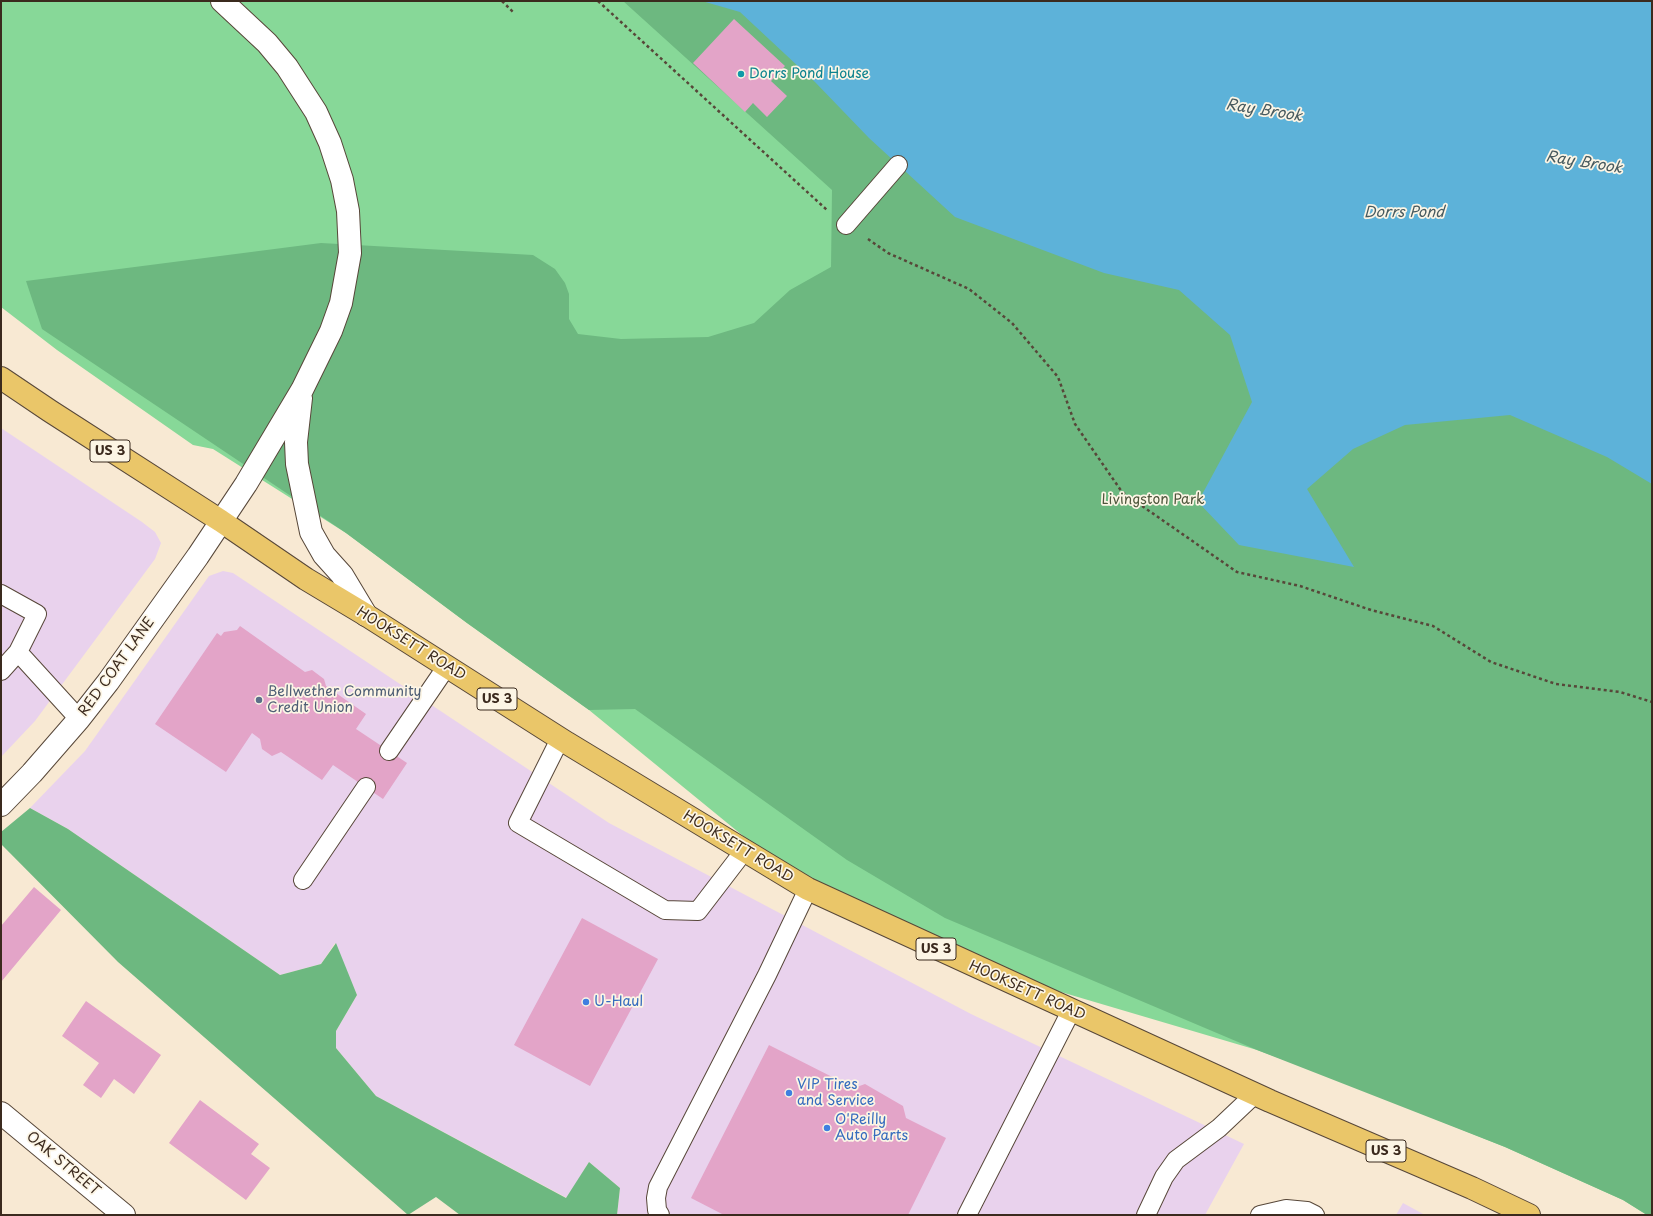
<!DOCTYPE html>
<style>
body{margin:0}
#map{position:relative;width:1653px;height:1216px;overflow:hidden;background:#f8e9d3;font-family:"Playpen Sans",sans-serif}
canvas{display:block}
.frame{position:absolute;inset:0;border:2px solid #3b2a1e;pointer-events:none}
</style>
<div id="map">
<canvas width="1653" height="1216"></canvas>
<div class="frame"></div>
</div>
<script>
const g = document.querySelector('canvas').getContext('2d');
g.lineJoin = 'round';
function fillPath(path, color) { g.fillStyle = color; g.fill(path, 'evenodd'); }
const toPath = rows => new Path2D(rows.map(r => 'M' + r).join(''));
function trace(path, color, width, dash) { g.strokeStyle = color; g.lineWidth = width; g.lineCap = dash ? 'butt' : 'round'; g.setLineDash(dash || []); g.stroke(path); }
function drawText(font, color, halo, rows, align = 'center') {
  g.font = font + ' "Playpen Sans",sans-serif'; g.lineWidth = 3.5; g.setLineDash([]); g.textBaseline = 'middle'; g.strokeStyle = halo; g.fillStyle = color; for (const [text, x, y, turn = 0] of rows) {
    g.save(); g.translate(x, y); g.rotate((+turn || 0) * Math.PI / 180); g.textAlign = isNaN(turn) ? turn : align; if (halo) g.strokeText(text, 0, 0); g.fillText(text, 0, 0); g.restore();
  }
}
const built = toPath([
 [1,428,142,522,155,532,161,543,155,559,35,721,1,757],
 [223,571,233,573,609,823,971,1014,1244,1144,1205,1215,617,1215,620,1188,589,1162,567,1198,376,1096,336,1048,336,1031,357,995,335,943,321,964,280,975,68,829,30,808,85,751,209,576],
 [1403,1203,1425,1215,1396,1215]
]);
const green = toPath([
 [1,1,1652,1,1652,1215,1647,1215,1623,1200,1505,1147,1328,1076,1257,1050,973,966,808,889,589,710,467,623,346,533,213,449,193,445,57,350,1,307]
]);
const forest = toPath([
 [623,1,1652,1,1652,1215,1647,1215,1623,1200,1505,1147,1257,1050,945,918,847,860,635,709,589,710,467,623,346,533,42,329,26,281,321,243,533,255,555,269,565,283,569,294,569,319,578,334,621,339,708,337,754,323,790,290,831,267,832,190],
 [30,808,68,829,280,975,321,964,336,943,357,995,336,1031,336,1048,376,1096,566,1198,589,1162,620,1188,617,1215,460,1215,436,1197,408,1215,118,962,1,844,1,832]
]);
const water = toPath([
 [702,1,1652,1,1652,484,1607,457,1510,415,1405,425,1353,449,1307,489,1354,567,1239,545,1198,502,1252,402,1230,335,1179,290,1104,273,955,217,869,138,815,82,740,12]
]);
const building = toPath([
 [734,19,785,66,771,81,787,96,767,117,753,103,745,112,693,63],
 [240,626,305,672,312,670,324,679,326,686,366,714,356,729,407,763,383,799,333,765,322,780,281,752,272,756,262,749,260,739,252,733,226,772,155,724,217,633,221,636,224,632,237,630],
 [34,887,61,910,1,982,1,926],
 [582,918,658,959,590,1086,514,1045],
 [86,1001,161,1055,134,1094,114,1079,101,1098,83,1085,99,1063,62,1036],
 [769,1045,854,1088,865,1084,903,1106,906,1118,946,1138,908,1215,724,1215,691,1198],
 [200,1100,259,1144,251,1154,270,1168,246,1200,169,1143]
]);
const path = toPath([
 [502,1,514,13],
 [598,1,827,210],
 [868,239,888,253,969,289,1012,323,1058,377,1075,424,1122,492,1237,572,1300,586,1371,610,1433,626,1491,662,1556,684,1620,692,1652,702]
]);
const lane = toPath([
 [846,225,898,165],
 [1,594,37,614,18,652,1,671],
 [18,652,79,719],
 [560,739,518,823,665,910,698,911,744,851],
 [389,751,447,666],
 [303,880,366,787],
 [660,1215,657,1210,656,1198,658,1187,767,975,808,889],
 [967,1215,1071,1011],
 [1146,1215,1164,1177,1176,1160,1219,1128,1255,1094],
 [1260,1215,1286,1209,1307,1211,1315,1215]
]);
const street = toPath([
 [301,398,296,442,297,464,311,532,324,555,342,575,366,615],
 [1,805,32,773,79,719,108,682,198,556,246,484,302,390,331,331,341,303,350,253,348,211,342,180,330,143,316,112,287,67,267,43,222,1],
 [1,1113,124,1215]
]);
const primary = toPath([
 [1,378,50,411,221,521,306,579,366,615,567,743,808,889,1270,1101,1472,1188,1529,1215]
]);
const markers = [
 [741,74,4,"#0f9aa8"],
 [259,700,4,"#5c6f8a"],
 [586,1002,4,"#3f7fe0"],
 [789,1093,4,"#3f7fe0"],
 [827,1128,4,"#3f7fe0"]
];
const shields = [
 [110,451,40],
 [497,699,40],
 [936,949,40],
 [1386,1151,40]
];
const shieldNames = [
 ["US 3",110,451],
 ["US 3",497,699],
 ["US 3",936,949],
 ["US 3",1386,1151]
];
const cultureNames = [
 ["Dorrs Pond House",749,74]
];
const parkNames = [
 ["Livingston Park",1153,500]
];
const streetNames = [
 ["HOOKSETT ROAD",411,644,32],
 ["RED COAT LANE",117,667,-54],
 ["HOOKSETT ROAD",738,847,31],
 ["HOOKSETT ROAD",1027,991,24],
 ["OAK STREET",63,1164,40]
];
const serviceNames = [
 ["Bellwether Community",267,692],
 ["Credit Union",267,708]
];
const shopNames = [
 ["U-Haul",594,1002],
 ["VIP Tires",797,1085],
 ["and Service",797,1101],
 ["O'Reilly",835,1120],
 ["Auto Parts",835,1136]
];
const waterNames = [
 ["Ray Brook",1264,111,9],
 ["Ray Brook",1584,163,9],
 ["Dorrs Pond",1404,213]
];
fillPath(built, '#e9d2ed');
fillPath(green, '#87d898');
fillPath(forest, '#6db880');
fillPath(water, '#5db2d9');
fillPath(building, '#e3a4c8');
trace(lane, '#574739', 20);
trace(street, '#574739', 24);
trace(primary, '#574739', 24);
trace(path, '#574739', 2.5, [3, 3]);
trace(lane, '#fff', 18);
trace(street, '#fff', 22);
trace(primary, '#eac669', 22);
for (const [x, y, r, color] of markers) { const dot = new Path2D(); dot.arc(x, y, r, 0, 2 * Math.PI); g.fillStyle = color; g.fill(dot); trace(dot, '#fcf5e5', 1.5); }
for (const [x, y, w] of shields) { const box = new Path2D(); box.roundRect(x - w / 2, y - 11, w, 22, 3); g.fillStyle = '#fcf5e5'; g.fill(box); trace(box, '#3b2a1e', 1); }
drawText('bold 13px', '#3b2a1e', null, shieldNames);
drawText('14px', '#0d838f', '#fcf5e5', cultureNames, 'left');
drawText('14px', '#4e563c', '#fcf5e5', parkNames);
drawText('14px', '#3b2a1e', '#fcf5e5', streetNames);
drawText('14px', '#4e5e75', '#fcf5e5', serviceNames, 'left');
drawText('14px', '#366cbe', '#fcf5e5', shopNames, 'left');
drawText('italic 15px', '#475a5f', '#fcf5e5', waterNames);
</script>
